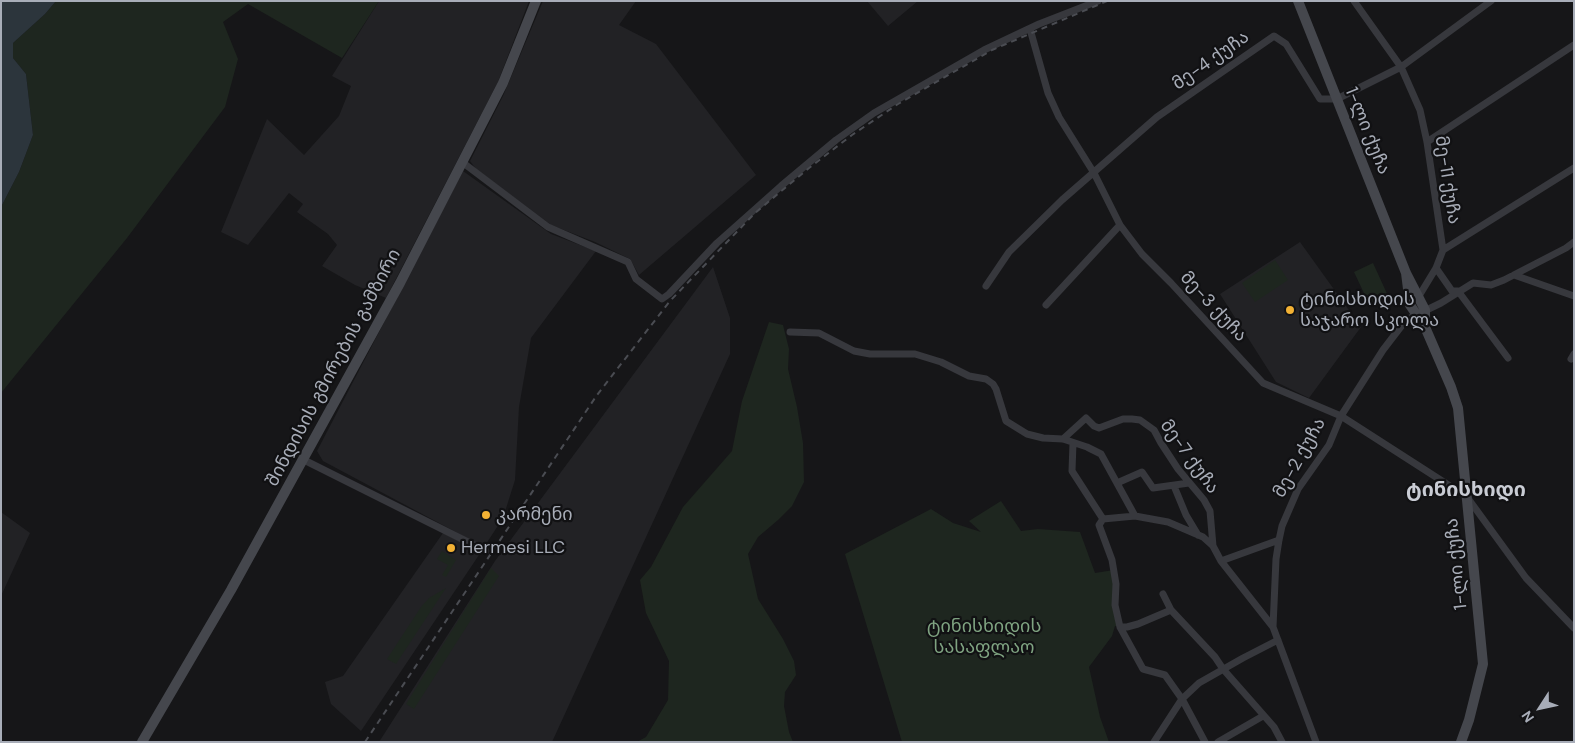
<!DOCTYPE html>
<meta charset="utf-8">
<style>
body{margin:0}
#map{position:relative;width:1575px;height:743px;overflow:hidden;background:#161618;font-family:"DM Sans",sans-serif}
canvas{display:block}
.frame{position:absolute;inset:0;border:2px solid #a8adb8;pointer-events:none}
.north{position:absolute;left:1515px;top:683px;width:50px;height:50px;-webkit-text-stroke:4px #111113;paint-order:stroke;rotate:235deg;font-size:14px;font-weight:700;line-height:20px;text-align:center;color:#a8adb8}
.north::after{content:'';display:block;margin:auto;width:18px;height:22px;background:#a8adb8;clip-path:polygon(50% 0,100% 100%,50% 72%,0 100%)}
</style>
<div id="map">
<canvas width="1575" height="743"></canvas>
<div class="frame"></div>
<div class="north">N</div>
</div>
<script>
const g = document.querySelector('canvas').getContext('2d');
g.lineJoin = 'round';
function fillPath(path, color) { g.fillStyle = color; g.fill(path, 'evenodd'); }
const toPath = rows => new Path2D(rows.map(r => 'M' + r).join(''));
function trace(path, color, width, dash) { g.strokeStyle = color; g.lineWidth = width; g.lineCap = dash ? 'butt' : 'round'; g.setLineDash(dash || []); g.stroke(path); }
function drawText(font, color, halo, rows, align = 'center') {
  g.font = font + ' "DM Sans","Noto Sans Georgian",sans-serif'; g.lineWidth = 4.5; g.setLineDash([]); g.textBaseline = 'middle'; g.strokeStyle = halo; g.fillStyle = color; for (const [text, x, y, turn = 0] of rows) {
    g.save(); g.translate(x, y); g.rotate((+turn || 0) * Math.PI / 180); g.textAlign = isNaN(turn) ? turn : align; if (halo) g.strokeText(text, 0, 0); g.fillText(text, 0, 0); g.restore();
  }
}
const built = toPath([
 [379,1,529,1,498,82,386,298,355,285,322,266,337,245,328,234,297,212,303,204,289,193,248,245,221,232,267,119,304,155,339,116,351,86,332,76],
 [543,1,636,1,619,25,656,44,756,175,639,275,630,259,595,242,551,225,476,169,470,161,503,96],
 [867,1,918,1,888,26],
 [463,171,551,234,596,251,531,338,519,407,515,480,503,518,484,547,323,461,317,451],
 [1300,242,1361,327,1309,398,1276,382,1220,294],
 [713,267,730,318,730,354,552,742,379,742,495,561],
 [1,512,30,533,1,596],
 [443,533,481,552,361,731,331,704,325,682,343,676]
]);
const green = toPath([
 [56,1,379,1,342,58,248,4,223,22,238,59,225,107,127,238,1,393,1,207,19,172,33,135,26,74,13,58,13,43,45,14],
 [1275,260,1288,280,1255,302,1242,283],
 [1373,263,1389,298,1370,306,1354,272],
 [769,322,783,325,789,349,788,369,797,407,803,443,804,482,792,506,778,520,758,537,748,554,758,599,783,639,794,661,796,675,785,692,784,706,789,732,793,742,637,742,646,737,668,700,669,661,646,613,640,580,651,567,683,507,732,451,742,401],
 [1001,501,1021,531,1038,529,1080,532,1095,573,1114,570,1120,627,1115,626,1112,636,1089,667,1100,717,1109,742,902,742,845,554,931,509,953,523,981,532,969,521],
 [442,551,456,560,446,577,442,575,448,565,437,559],
 [491,568,499,576,414,709,406,704],
 [446,588,396,664,387,659,421,607,429,598]
]);
const water = toPath([
 [1,1,56,1,45,14,13,43,13,58,26,74,33,135,19,172,1,207]
]);
const street = toPath([
 [1354,1,1401,67,1420,110,1427,142,1443,250,1436,268,1419,296,1416,297],
 [1030,29,1048,93,1059,117,1094,173,1120,225,1142,254,1171,283,1263,383,1341,416,1467,497,1526,578,1574,628],
 [1427,142,1574,45],
 [462,162,548,227,628,262,636,279,662,299,669,294,717,243,781,186,836,140,874,113,984,50,1039,24,1098,1],
 [1443,250,1574,168],
 [1436,268,1452,291,1458,291,1508,358],
 [1514,275,1574,296],
 [986,286,1009,252,1062,200,1157,117,1274,36,1286,44,1320,99,1337,99,1401,67,1491,1],
 [1046,305,1120,225],
 [790,332,819,333,854,351,870,354,915,354,941,362,969,376,986,379,993,384,996,389,1006,421,1027,434,1043,438,1063,439,1087,447,1101,454,1135,516],
 [1571,359,1574,354],
 [1063,439,1086,418,1094,426,1099,428,1123,419,1132,419,1140,420,1154,430,1161,443,1178,469,1204,500,1210,511,1213,546],
 [1073,443,1072,471,1103,519,1099,525,1112,560,1116,584,1115,605,1120,627,1143,669,1165,675,1182,699,1205,742],
 [304,460,486,551],
 [1117,483,1142,472,1153,488,1189,483],
 [1174,486,1186,515,1198,535],
 [1103,519,1135,516,1168,522,1203,537,1213,546,1221,561,1273,627],
 [1221,561,1279,540],
 [1163,594,1171,610,1215,657,1223,669,1274,727,1282,742],
 [1120,627,1127,627,1138,624,1171,610],
 [1154,742,1182,699,1199,683,1243,658,1278,640],
 [1218,742,1263,716],
 [1316,742,1273,627,1276,559,1279,540,1282,526,1298,489,1329,445,1341,416,1383,350,1406,320,1441,303,1473,283,1491,285,1504,280,1566,248,1574,242]
]);
const secondary = toPath([
 [1298,1,1406,273,1425,310,1425,327],
 [1406,273,1410,305,1425,327,1451,387,1458,408,1483,664,1469,720,1461,742],
 [142,742,231,590,400,283,503,83,536,1]
]);
const rail = toPath([
 [365,742,597,395,670,301,755,213,809,168,852,135,898,104,992,50,1107,1]
]);
const markers = [
 [1290,310,5,"#f2b134"],
 [486,515,5,"#f2b134"],
 [451,548,5,"#f2b134"]
];
const streetNames = [
 ["მე-4 ქუჩა",1211,61,-35],
 ["1-ლი ქუჩა",1367,131,68],
 ["მე-11 ქუჩა",1447,180,81],
 ["მე-3 ქუჩა",1213,307,47],
 ["შინდისის გმირების გამზირი",334,368,-62],
 ["მე-7 ქუჩა",1189,457,54],
 ["მე-2 ქუჩა",1300,458,-61],
 ["1-ლი ქუჩა",1457,564,-96]
];
const poiNames = [
 ["ტინისხიდის",1300,300],
 ["საჯარო სკოლა",1300,321],
 ["კარმენი",496,515],
 ["Hermesi LLC",461,548]
];
const parkNames = [
 ["ტინისხიდის",984,627],
 ["სასაფლაო",984,648]
];
const quarterNames = [
 ["ტინისხიდი",1466,491]
];
fillPath(built, '#222225');
fillPath(green, '#1e261f');
fillPath(water, '#2c353c');
trace(street, '#37383d', 7);
trace(secondary, '#45474d', 10);
trace(rail, '#4a4c52', 2, [6, 5]);
for (const [x, y, r, color] of markers) { const dot = new Path2D(); dot.arc(x, y, r, 0, 2 * Math.PI); g.fillStyle = color; g.fill(dot); trace(dot, '#111113', 2); }
drawText('18px', '#a8adb8', '#111113', streetNames);
drawText('18px', '#a8adb8', '#111113', poiNames, 'left');
drawText('18px', '#7fa381', '#111113', parkNames);
drawText('bold 20px', '#c9ccd4', '#111113', quarterNames);
</script>
